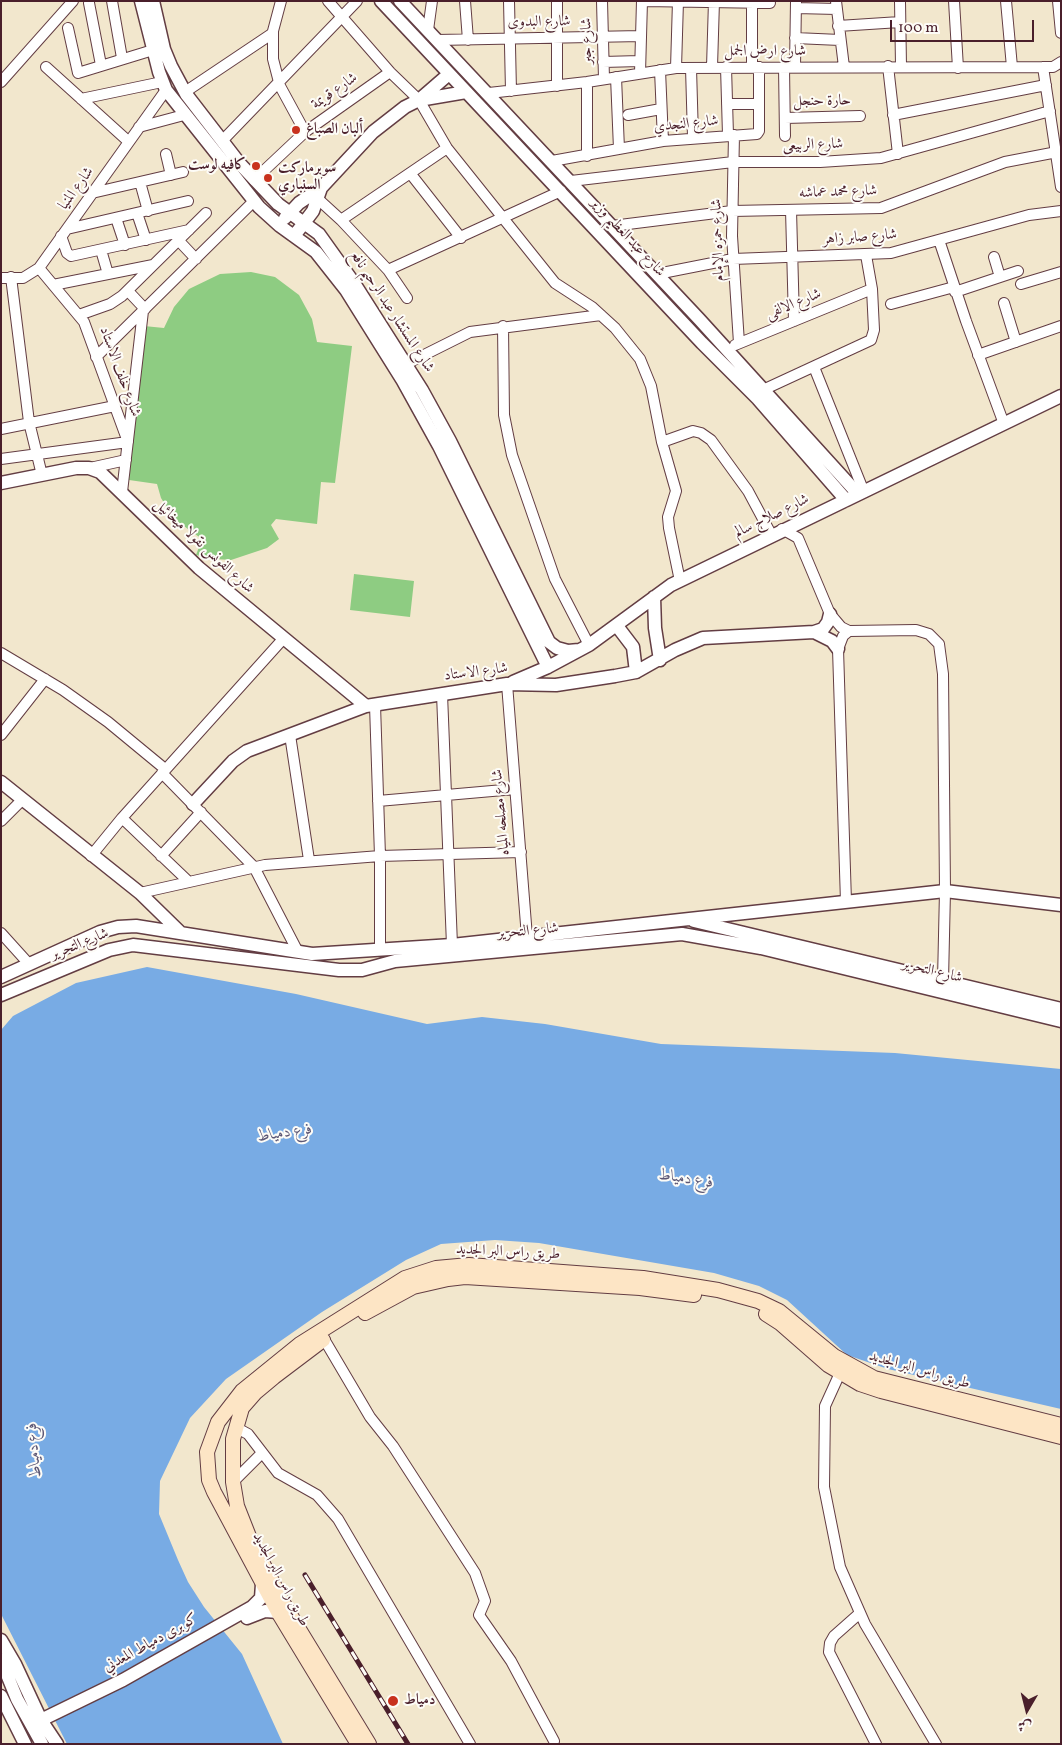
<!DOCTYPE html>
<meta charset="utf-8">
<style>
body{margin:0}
#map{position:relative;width:1062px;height:1745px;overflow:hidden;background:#f2e7cd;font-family:Vollkorn,Amiri,serif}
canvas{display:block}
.frame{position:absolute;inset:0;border:2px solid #4a1f2b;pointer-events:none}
.north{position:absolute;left:1002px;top:1685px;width:50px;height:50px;-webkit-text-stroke:4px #fdfcf7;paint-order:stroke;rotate:188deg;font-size:14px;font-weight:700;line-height:20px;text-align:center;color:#4a1f2b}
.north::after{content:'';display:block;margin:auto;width:18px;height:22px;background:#4a1f2b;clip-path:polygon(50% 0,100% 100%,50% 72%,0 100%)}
.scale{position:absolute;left:890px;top:20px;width:144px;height:22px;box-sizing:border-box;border:2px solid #4a1f2b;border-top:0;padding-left:6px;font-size:15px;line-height:18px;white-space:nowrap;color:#4a1f2b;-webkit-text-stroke:4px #fdfcf7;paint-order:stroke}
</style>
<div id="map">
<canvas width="1062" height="1745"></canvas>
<div class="frame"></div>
<div class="north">ش</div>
<div class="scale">100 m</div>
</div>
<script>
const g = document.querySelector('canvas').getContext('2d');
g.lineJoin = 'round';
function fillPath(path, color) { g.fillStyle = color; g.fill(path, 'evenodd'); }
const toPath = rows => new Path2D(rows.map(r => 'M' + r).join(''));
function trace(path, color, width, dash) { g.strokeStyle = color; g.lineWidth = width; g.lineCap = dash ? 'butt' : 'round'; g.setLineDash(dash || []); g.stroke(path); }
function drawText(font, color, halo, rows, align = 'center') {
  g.font = font + ' Vollkorn,Amiri,serif'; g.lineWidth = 4; g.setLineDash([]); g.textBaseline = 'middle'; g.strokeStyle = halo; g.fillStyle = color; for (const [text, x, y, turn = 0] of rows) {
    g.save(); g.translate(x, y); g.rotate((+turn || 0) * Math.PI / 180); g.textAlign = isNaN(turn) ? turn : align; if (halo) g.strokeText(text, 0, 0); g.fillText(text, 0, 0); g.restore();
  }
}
const green = toPath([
 [251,272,275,277,299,295,312,319,317,342,352,346,335,483,321,482,317,524,276,519,271,525,279,539,267,548,231,560,215,559,196,555,202,539,174,519,161,498,157,484,129,480,144,326,164,328,174,307,189,289,220,274],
 [354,574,414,581,410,617,350,610]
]);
const water = toPath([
 [147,967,296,994,427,1024,482,1017,545,1024,661,1044,895,1053,1061,1069,1061,1409,888,1369,847,1355,787,1300,759,1286,714,1273,539,1243,495,1240,441,1244,406,1260,322,1312,226,1379,190,1418,160,1481,159,1514,178,1560,188,1582,204,1607,242,1654,283,1744,67,1744,1,1614,1,1030,13,1016,76,983]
]);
const minor = toPath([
 [112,1,122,58],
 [281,1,273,31,273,59,280,86,305,132],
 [328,1,390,72,419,100,447,148,555,283,592,307,615,328,640,359,651,386,662,442,676,491,668,517,669,528,680,581],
 [465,1,468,40],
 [509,1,511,91],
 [557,1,557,86],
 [602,1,604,79],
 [644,1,770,3],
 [836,1,844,67],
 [900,1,901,66],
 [954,1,958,68],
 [1006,1,1012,67],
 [1058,1,1061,33],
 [89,3,101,65],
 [796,8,837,9],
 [838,26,900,22],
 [68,28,78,73,153,50],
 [428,30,432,1],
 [795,38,840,40],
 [437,40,641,36],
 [603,62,640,61],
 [888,66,898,154],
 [46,67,129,142],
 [712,67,714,1],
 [726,67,728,135],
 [752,67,752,1],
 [784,67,785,136],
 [795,67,796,1],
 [1043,67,1061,187],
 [676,68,678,1],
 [691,68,693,137],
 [660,70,663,141],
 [640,73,642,1],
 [616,77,619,149],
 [1,82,73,1],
 [185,92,273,33],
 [489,93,587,82,676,68,1043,67,1053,67,1061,62],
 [81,99,162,82],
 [727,104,759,104],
 [628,115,661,109],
 [893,115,1046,85],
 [785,118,860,116],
 [139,127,184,115],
 [734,135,732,236,739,343],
 [222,141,357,1],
 [166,154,171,175],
 [587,156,587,82],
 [552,161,663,141,757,134,759,131,759,67],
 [410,173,461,238],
 [254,180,305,132,390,72],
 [571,181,733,162,820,162,881,158,1050,111],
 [140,182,148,211],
 [92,193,183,172],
 [318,199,341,220,388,270,407,298],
 [791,210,794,321],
 [137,213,146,240],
 [116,218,125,245],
 [341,220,447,148],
 [612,226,732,211,881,208,1005,162,1057,152],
 [67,229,188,201],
 [61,236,67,253,71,256,189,230],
 [939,240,966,321,1004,424],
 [179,241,196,259],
 [101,250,108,274],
 [994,257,1000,277],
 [388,270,561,191],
 [657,274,733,259,891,253,1029,215,1061,211],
 [11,277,29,422,42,475],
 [1,278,23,278,39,268,166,90],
 [1021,284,1061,272],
 [53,285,153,265],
 [128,291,145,309],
 [955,292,1018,271],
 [1004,303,1016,342],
 [891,304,954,287],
 [79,315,110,304,122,296,206,213],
 [503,326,504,415,512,455,555,579,589,645],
 [735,345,872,289],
 [978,355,1061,326],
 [96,357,254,201],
 [406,364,470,332,601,315],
 [814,367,864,492],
 [765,389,871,340,874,330,872,289,866,255],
 [1,429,115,406],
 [662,442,693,431,701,433,711,440,748,491,771,534],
 [1,459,128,442,84,322,39,268],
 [90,468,126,460],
 [122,492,143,311],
 [782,529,798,538,830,614,841,627,849,631,916,630,929,634,939,644,943,674,945,891,943,980],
 [1,653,63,690,108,722,165,769],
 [507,684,527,937],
 [442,694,452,945],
 [375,705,380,856,380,948],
 [1,735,45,679],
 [290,735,309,860],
 [162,773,254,867,298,952],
 [378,801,515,789],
 [122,818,189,882],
 [1,821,22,800],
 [91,856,122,818,283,639],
 [161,856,201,812],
 [140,893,265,865,380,856,521,852],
 [846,902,838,649,843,636,849,631],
 [1,933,29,964],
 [324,1339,370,1417,393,1446,475,1573,485,1601,479,1615,511,1661,554,1741],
 [840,1373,825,1406,824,1487,840,1567,865,1624,936,1744],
 [235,1427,248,1434,278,1473,317,1495,338,1519,470,1744],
 [233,1482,262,1453],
 [860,1613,834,1636,830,1643,829,1652,876,1744]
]);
const tertiary = toPath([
 [141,1,159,72,166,90,259,207,280,226,316,252,346,290,403,381,439,446,548,667],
 [153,1,164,49,171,66,186,94,240,164,278,204,319,234,354,283,422,390,450,441,549,642,557,648,568,651,579,650],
 [381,1,702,343,758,399,846,500],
 [400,1,699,319,858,494],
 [419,100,449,74],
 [285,218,299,203,321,188,373,132,405,107,419,100,466,92],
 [294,236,313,211,321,188],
 [1,483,76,468,89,468,100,472,199,568,366,706],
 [654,597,655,628,660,660],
 [617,626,633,647,636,672],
 [814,632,832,641,838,649],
 [513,682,548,667,589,645,671,585,1061,396],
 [1,782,140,893,181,933],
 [193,804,233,761,247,751,366,706,507,684,556,685,615,676,636,672,675,650,703,638,814,632,823,629,828,622,830,614],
 [694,921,1061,1009],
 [1,977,100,932,118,927,136,926,312,954,452,945,945,891,1061,905],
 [1,995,109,950,133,945,339,970,362,970,395,961,682,934,761,948,1061,1021],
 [247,1618,265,1611,278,1612],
 [1,1640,15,1664,41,1720,57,1744],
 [1,1660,17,1699,42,1744],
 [1,1696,25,1744],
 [41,1720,123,1680,252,1607,261,1598,262,1584]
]);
const secondary = toPath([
 [365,1313,413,1287,448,1279,465,1277,640,1288,694,1295],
 [766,1314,780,1323,828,1365,860,1384,881,1391,1061,1437],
 [323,1340,274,1377,256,1392,242,1408,233,1439,233,1482,237,1506,250,1539,286,1608,369,1744],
 [358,1744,278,1612,214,1492,209,1480,207,1452,218,1422,242,1391,300,1344,405,1278,436,1268,469,1265,643,1278,718,1290,758,1301,779,1311,834,1356,874,1378,1061,1425]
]);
const rail = toPath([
 [305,1575,408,1744]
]);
const markers = [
 [296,130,5,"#c8321e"],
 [256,166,5,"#c8321e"],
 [268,178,5,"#c8321e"],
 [393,1701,6,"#c8321e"]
];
const streetNames = [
 ["شارع البدوى",539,23,-1],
 ["شارع جبر",588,41,-91],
 ["شارع ارض الجمل",765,52],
 ["شارع قويمة",335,92,-35],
 ["حارة حنجل",822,102,-1],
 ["شارع النجدي",686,125,-6],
 ["شارع الربيعى",813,146,-2],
 ["شارع المنيا",77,189,-54],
 ["شارع محمد عماشه",838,193,-2],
 ["شارع عبد العظيم وزير",627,238,47],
 ["شارع صابر زاهر",860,238,-4],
 ["شارع حمزه الإمام",719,240,-92],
 ["شارع الالفى",794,305,-22],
 ["شارع المستشار عبد الرحيم نافع",391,312,57],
 ["شارع خلف الاستاد",119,372,70],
 ["شارع صلاح سالم",772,517,-26],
 ["شارع الفونس نقولا ميخائيل",203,547,43],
 ["شارع الاستاد",476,673,-7],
 ["شارع مصلحه المياه",502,812,-95],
 ["شارع التحرير",528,932,-5],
 ["شارع التحرير",80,945,-22],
 ["شارع التحرير",932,972,14],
 ["طريق راس البر الجديد",508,1253,3],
 ["طريق راس البر الجديد",919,1371,16],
 ["طريق راس البر الجديد",280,1580,62],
 ["كوبرى دمياط المعدني",151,1644,-29]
];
const poiNames = [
 ["ألبان الصباغ",306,130],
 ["كافيه لوست",246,166,"right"],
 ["سوبرماركت",278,169],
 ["السنباري",278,186],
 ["دمياط",404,1701]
];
const waterNames = [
 ["فرع دمياط",285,1134,-8],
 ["فرع دمياط",686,1180,9],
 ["فرع دمياط",35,1450,-95]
];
fillPath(green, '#8ecc82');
fillPath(water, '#78abe4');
trace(minor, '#633d43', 12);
trace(tertiary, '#633d43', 15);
trace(secondary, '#633d43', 16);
trace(minor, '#fff', 10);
trace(tertiary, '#fff', 12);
trace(secondary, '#fde5c5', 14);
trace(rail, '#4a1f2b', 5);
trace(rail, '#fdfcf7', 3, [9]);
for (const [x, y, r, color] of markers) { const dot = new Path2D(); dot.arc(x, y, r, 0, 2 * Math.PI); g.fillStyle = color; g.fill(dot); trace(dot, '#fdfcf7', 2); }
drawText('15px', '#4a1f2b', '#fdfcf7', streetNames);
drawText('bold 15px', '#4a1f2b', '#fdfcf7', poiNames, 'left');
drawText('italic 16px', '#5c5775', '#fdfcf7', waterNames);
</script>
